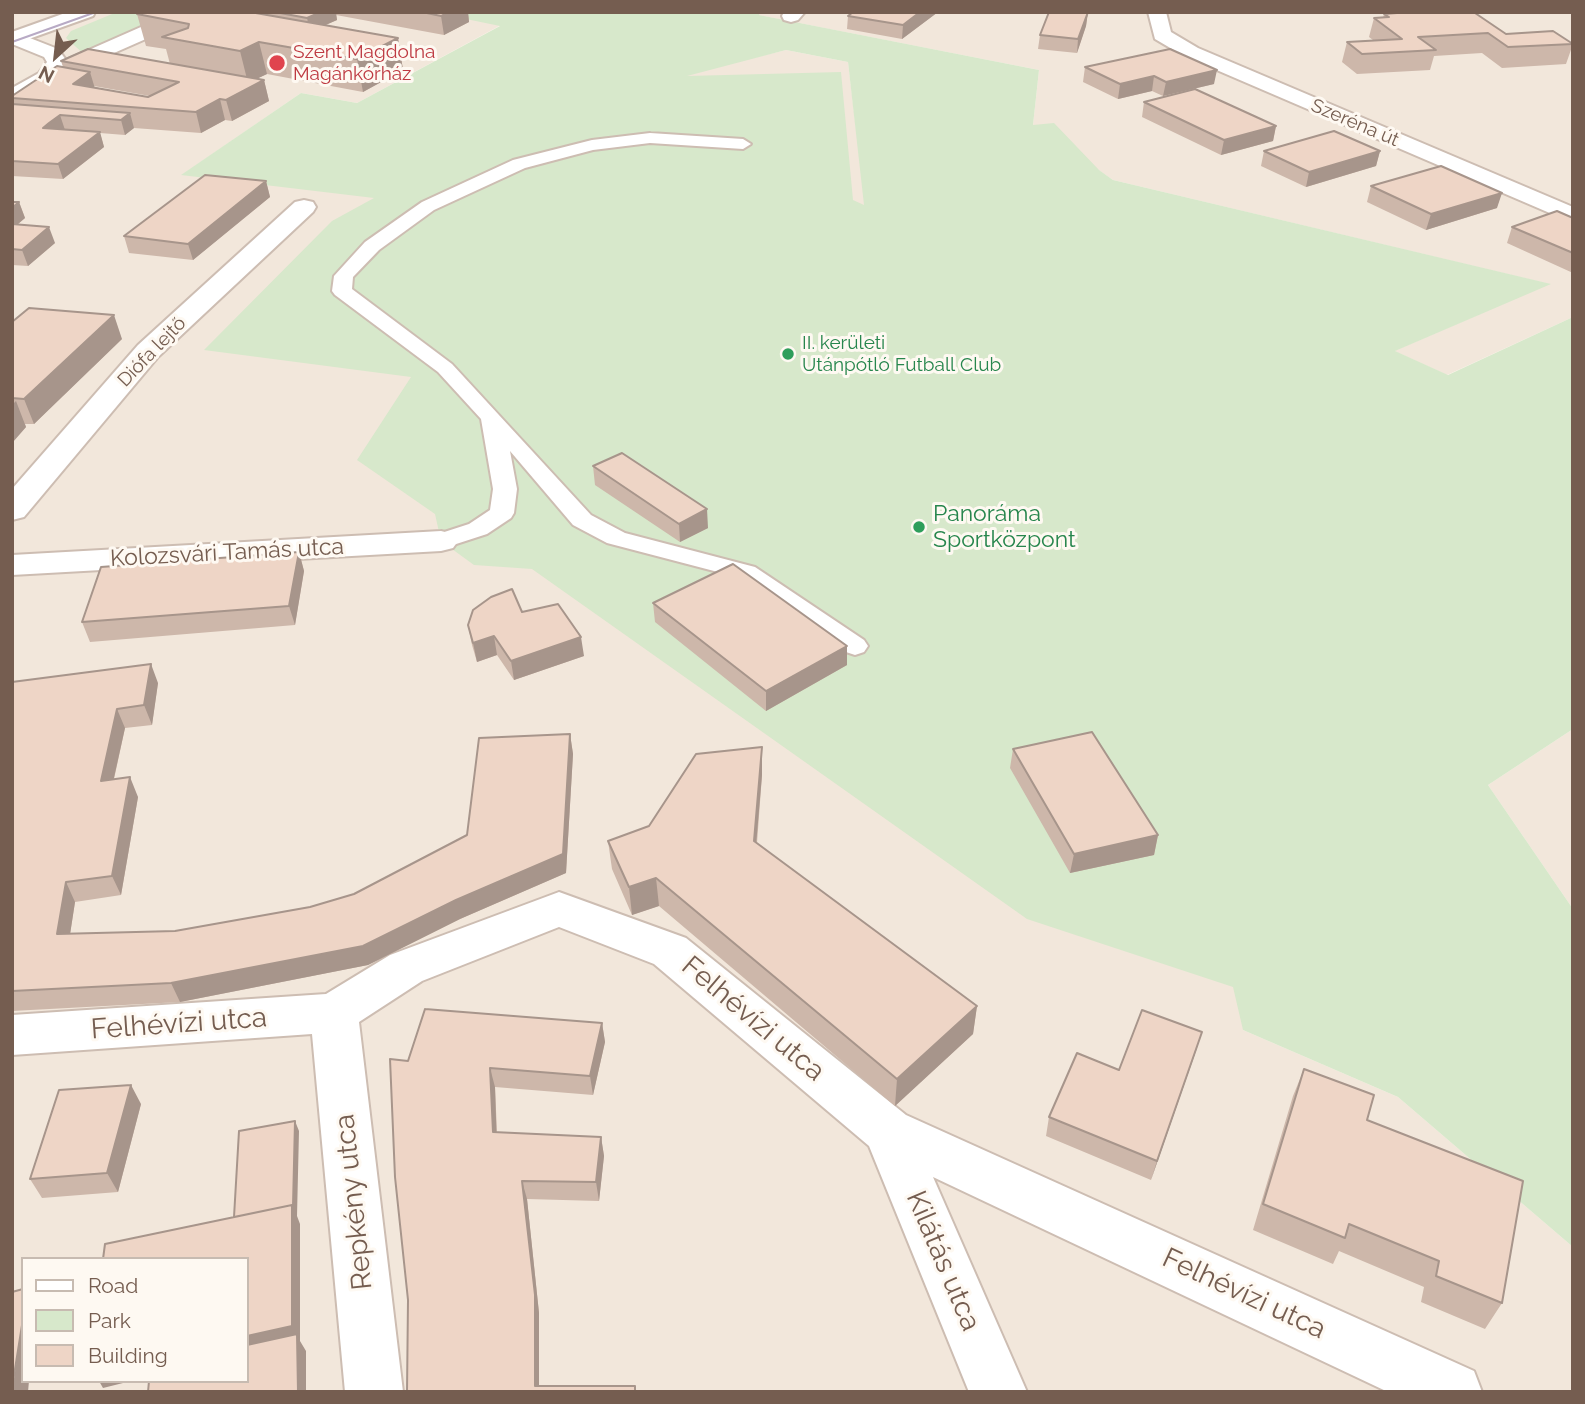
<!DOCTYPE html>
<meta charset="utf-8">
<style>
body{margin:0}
#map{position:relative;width:1585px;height:1404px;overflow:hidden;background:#fbf5ec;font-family:Raleway,sans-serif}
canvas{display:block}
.frame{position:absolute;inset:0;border:14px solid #755d50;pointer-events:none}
.legend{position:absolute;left:21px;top:1257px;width:228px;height:126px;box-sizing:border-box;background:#fef9f2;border:2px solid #c7bbb1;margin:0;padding:9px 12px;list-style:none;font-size:21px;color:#755d50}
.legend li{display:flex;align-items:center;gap:14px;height:35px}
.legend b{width:35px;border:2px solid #c7bbb1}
.north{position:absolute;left:21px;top:21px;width:70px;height:70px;-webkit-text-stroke:5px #fef9f2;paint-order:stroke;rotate:207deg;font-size:19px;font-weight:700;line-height:28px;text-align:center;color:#755d50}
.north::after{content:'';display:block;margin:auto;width:24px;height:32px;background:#755d50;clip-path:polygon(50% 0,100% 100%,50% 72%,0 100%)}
</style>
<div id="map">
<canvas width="1585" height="1404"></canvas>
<div class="frame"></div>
<ul class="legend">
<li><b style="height:9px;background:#fff"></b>Road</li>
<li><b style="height:19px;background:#d7e8cb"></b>Park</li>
<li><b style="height:19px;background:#eed5c6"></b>Building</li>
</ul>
<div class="north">N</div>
</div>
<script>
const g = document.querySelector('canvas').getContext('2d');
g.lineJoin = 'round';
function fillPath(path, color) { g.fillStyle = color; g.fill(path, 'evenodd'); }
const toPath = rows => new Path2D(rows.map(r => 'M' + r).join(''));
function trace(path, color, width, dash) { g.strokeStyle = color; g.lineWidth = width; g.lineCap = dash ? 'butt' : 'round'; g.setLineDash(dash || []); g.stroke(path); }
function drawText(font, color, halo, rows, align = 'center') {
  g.font = font + ' Raleway,sans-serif'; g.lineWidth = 6; g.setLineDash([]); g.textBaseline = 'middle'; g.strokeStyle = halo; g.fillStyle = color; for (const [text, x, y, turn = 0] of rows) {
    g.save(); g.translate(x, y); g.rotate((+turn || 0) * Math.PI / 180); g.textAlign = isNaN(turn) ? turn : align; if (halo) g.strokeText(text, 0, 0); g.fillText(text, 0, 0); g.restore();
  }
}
const residential = toPath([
 [12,12,432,12,501,25,357,103,301,93,182,175,593,129,691,73,786,50,848,62,866,212,1121,326,1212,357,1294,405,1243,1030,1398,1097,1573,1247,1573,1392,12,1392],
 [23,1259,247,1259,247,1381,23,1381],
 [760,12,1573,12,1573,317,1447,375,1394,351,1549,284,1113,180,1033,125,1039,70,758,15],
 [1573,729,1573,909,1488,785]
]);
const green = toPath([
 [117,12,181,12,85,55,66,38,71,31],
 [432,12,760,12,759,15,1039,70,1033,125,1054,123,1099,170,1113,180,1551,284,1395,351,1448,375,1573,317,1573,729,1488,785,1573,909,1573,1247,1398,1097,1243,1030,1233,987,1027,919,532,569,474,565,441,541,435,514,357,460,411,377,204,350,332,221,374,198,181,175,301,93,357,103,500,26],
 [786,50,848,62,864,205,853,200,841,72,687,76]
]);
const service = toPath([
 [650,133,743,139,751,144,743,149,650,143,593,150,525,168,434,210,379,250,353,277,352,289,452,364,591,515,625,533,755,567,864,640,868,646,864,652,855,655,846,652,737,577,607,543,573,525,510,451,517,489,514,513,511,518,487,534,450,546,441,548,432,546,429,541,432,536,469,524,490,510,493,489,481,419,438,372,335,295,332,291,334,276,365,242,422,202,513,160,592,140,650,133]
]);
const minor = toPath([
 [175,12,200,12,198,16,55,79,12,103,12,88,39,73,47,62,44,57,12,44,12,31,58,49,66,60,175,12],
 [784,12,805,12,798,20,791,22,784,20,782,16,784,12],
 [1148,12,1166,12,1171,32,1198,48,1573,207,1573,223,1184,56,1155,39,1148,12],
 [304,200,313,202,316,207,313,212,158,357,24,517,12,520,12,489,138,345,295,202,304,200],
 [441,531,453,534,458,541,453,548,441,551,12,575,12,555,441,531],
 [559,892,686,938,906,1115,1474,1371,1482,1392,1388,1392,933,1177,1027,1392,969,1392,869,1146,654,964,559,927,422,981,359,1022,403,1392,345,1392,312,1034,12,1055,12,1015,326,994,390,955,559,892]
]);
const tertiary = toPath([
 [68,12,95,12,93,16,12,45,12,32,68,12]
]);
const tram = toPath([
 [12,42,96,12]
]);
const wall = toPath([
 [142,12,468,12,469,22,444,35,336,15,337,20,325,25,398,38,403,70,363,92,267,74,256,79,264,80,269,101,232,121,225,120,201,133,134,128,125,135,100,133,104,147,63,179,12,176,12,96,63,67,61,61,170,64,166,49,146,46,137,14],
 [94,86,150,96,148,97,94,87],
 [853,12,938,12,902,39,847,29,848,16],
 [1088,12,1086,26,1077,53,1038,49,1040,35],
 [1384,14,1506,34,1573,44,1566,64,1502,68,1482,53,1434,56,1430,70,1357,74,1342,62,1347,42,1373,40,1369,37,1374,18,1383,18],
 [1085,67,1214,84,1163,96,1152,91,1118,99,1083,82],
 [1144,102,1276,126,1273,141,1221,155,1142,117],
 [1264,151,1380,151,1376,166,1306,187,1261,166],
 [266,181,270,197,193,260,129,253,124,236],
 [1371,186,1497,208,1426,230,1367,202],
 [12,202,19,202,25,218,17,225,55,243,28,266,12,265],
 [1573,218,1573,273,1507,243,1512,227],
 [12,322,122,339,34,424,25,424,26,427,12,443],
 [593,466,708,528,680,542,595,485],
 [299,552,304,571,295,625,90,642,82,622],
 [653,603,847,646,847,665,766,711,655,622],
 [522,612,584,656,514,680,497,655,477,662,472,645,468,625],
 [12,682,158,683,152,725,125,728,114,779,138,797,121,895,75,902,70,934,175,931,310,907,354,894,467,835,570,734,573,754,566,873,460,919,368,965,180,1002,12,1011],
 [1013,749,1158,835,1154,855,1070,873,1010,768],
 [762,775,757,843,977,1006,973,1034,895,1106,659,906,632,915,612,869,608,841,649,826],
 [602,1023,605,1042,593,1095,495,1087,497,1132,601,1137,604,1156,599,1201,527,1199,539,1313,539,1386,407,1392,408,1300,408,1061],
 [1202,1032,1151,1180,1046,1136,1049,1117,1119,1070],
 [1304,1069,1367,1120,1502,1303,1485,1329,1421,1302,1424,1287,1339,1251,1333,1264,1253,1230,1293,1096],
 [141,1104,118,1192,42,1198,30,1179]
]);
const shadedWall = toPath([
 [321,12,336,12,337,20,310,32,307,18],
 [448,12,468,12,469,22,444,35,441,16],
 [920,12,938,12,902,39,903,25],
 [1088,12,1086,26,1077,53,1078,39],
 [398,38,403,70,363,92,357,59],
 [259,42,267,74,248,83,240,51],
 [1217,70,1214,84,1163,96,1166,82],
 [90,72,96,92,73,84],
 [1154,76,1152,91,1118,99,1120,84],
 [264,80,269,101,232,121,226,100],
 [220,99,225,120,201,133,196,112],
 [130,113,134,128,125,135,121,120],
 [60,115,65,130,43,128],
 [1276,126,1273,141,1221,155,1224,140],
 [100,132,104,147,63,179,58,164],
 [1380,151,1376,166,1306,187,1309,172],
 [266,181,270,197,193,260,188,244],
 [1502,193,1497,208,1426,230,1431,214],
 [19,202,25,218,12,229,12,208],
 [49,227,55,243,28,266,22,250],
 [114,315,122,339,34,424,24,399],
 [16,401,26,427,12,443,12,405],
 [707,509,708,528,680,542,679,524],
 [299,552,304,571,295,625,289,606],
 [494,636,497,655,477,662,473,643],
 [581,637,584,656,514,680,511,661],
 [847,646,847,665,766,711,766,691],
 [151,664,158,683,152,725,144,705],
 [117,709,125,728,109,800,101,781],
 [570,734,573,754,566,873,460,919,368,965,180,1002,171,983,456,900],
 [762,747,762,775,754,869,754,841],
 [130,777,138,797,121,895,112,876],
 [1158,835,1154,855,1070,873,1074,854],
 [656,878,659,906,632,915,629,887],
 [66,882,75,902,67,954,57,934],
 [977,1006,973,1034,895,1106,897,1079],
 [602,1023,605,1042,593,1095,590,1076],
 [1202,1032,1196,1051,1151,1180,1157,1161],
 [490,1068,495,1087,497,1151,493,1132],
 [131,1085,141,1104,118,1192,107,1173],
 [295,1121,299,1131,297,1216,300,1224,300,1341,306,1351,306,1392,298,1392,247,1355,247,1336,292,1217],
 [601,1137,604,1156,599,1201,596,1182],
 [522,1181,527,1199,539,1313,539,1392,535,1386],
 [23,1319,23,1381,29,1381,28,1392,12,1392],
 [99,1381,131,1381,103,1388]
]);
const building = toPath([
 [142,12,250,12,398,38,357,59,259,42,240,51,162,37,188,28,189,24,137,14,142,12],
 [275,12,321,12,307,18,275,12],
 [422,12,448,12,441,16,422,12],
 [853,12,920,12,903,25,848,16,853,12],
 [1049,12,1088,12,1078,39,1040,35,1049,12],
 [1410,12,1475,13,1506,34,1553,31,1573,44,1508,47,1488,33,1418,37,1436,50,1362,54,1347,42,1402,39,1374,18,1389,17,1384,14,1410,12],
 [88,49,264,80,226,100,220,99,196,112,12,98,12,96,57,66,90,72,73,84,148,97,179,82,61,61,88,49],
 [1170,49,1217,70,1166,82,1154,76,1120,84,1085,67,1170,49],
 [1195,89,1276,126,1224,140,1144,102,1195,89],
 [12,104,130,113,121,120,60,115,49,123,43,128,100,132,58,164,12,161,12,104],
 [1334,131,1380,151,1309,172,1264,151,1334,131],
 [1441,166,1502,193,1431,214,1371,186,1441,166],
 [205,175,266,181,188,244,124,236,205,175],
 [12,202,19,202,12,208,12,202],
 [1557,211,1573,218,1573,253,1512,227,1557,211],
 [12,224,49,227,22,250,12,249,12,224],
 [29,308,114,315,24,399,12,398,12,322,29,308],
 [622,453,707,509,679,524,593,466,622,453],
 [299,552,289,606,82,622,101,567,299,552],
 [733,564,847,646,766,691,653,603,733,564],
 [512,589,522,612,558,604,581,637,511,661,494,636,473,643,468,625,473,610,491,597,512,589],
 [151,664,144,705,117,709,101,781,130,777,112,876,66,882,57,934,175,931,310,907,354,894,467,835,479,738,570,734,563,854,456,900,363,946,171,983,12,991,12,682,151,664],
 [1092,732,1158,835,1074,854,1013,749,1092,732],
 [762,747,754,841,977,1006,897,1079,656,878,629,887,608,841,649,826,696,754,762,747],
 [425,1009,602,1023,590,1076,490,1068,493,1132,601,1137,596,1182,522,1181,535,1295,535,1386,635,1386,635,1392,407,1392,408,1300,395,1177,390,1059,408,1061,425,1009],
 [1142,1010,1202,1032,1157,1161,1049,1117,1077,1053,1119,1070,1142,1010],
 [1304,1069,1374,1095,1367,1120,1523,1181,1502,1303,1436,1276,1439,1261,1349,1224,1345,1238,1263,1204,1304,1069],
 [131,1085,107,1173,30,1179,59,1090,131,1085],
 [295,1121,293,1206,292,1205,234,1217,239,1131,295,1121],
 [292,1205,292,1326,247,1336,247,1259,103,1259,105,1244,292,1205],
 [23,1289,23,1319,12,1388,12,1292,23,1289],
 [297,1334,298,1392,148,1392,149,1381,247,1381,247,1345,297,1334]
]);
const markers = [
 [277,63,9,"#e0444e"],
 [788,354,7,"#2e9e5b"],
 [919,527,7,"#2e9e5b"]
];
const farHealthnames = [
 ["Szent Magdolna",293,52],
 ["Magánkórház",293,74]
];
const farStreetnames = [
 ["Szeréna út",1355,123,23],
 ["Diófa lejtő",152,352,-46]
];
const farLeisurenames = [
 ["II. kerületi",802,343],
 ["Utánpótló Futball Club",802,365]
];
const leisureNames = [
 ["Panoráma",933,514],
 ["Sportközpont",933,540]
];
const streetNames = [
 ["Kolozsvári Tamás utca",227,553,-3]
];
const nearStreetnames = [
 ["Felhévízi utca",753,1019,40],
 ["Felhévízi utca",179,1024,-4],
 ["Repkény utca",354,1202,-96],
 ["Kilátás utca",943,1261,67],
 ["Felhévízi utca",1244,1294,25]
];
fillPath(residential, '#f2e7db');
fillPath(green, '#d7e8cb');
trace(service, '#cdbdb2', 4);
trace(minor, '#cdbdb2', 4);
trace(tertiary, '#cdbdb2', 4);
fillPath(service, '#fff');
fillPath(minor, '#fff');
fillPath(tertiary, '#fff');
trace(tram, '#b8aac5', 2);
fillPath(wall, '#cdb7aa');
fillPath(shadedWall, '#a7958b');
fillPath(building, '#eed5c6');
trace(building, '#a7958b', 2);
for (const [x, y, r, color] of markers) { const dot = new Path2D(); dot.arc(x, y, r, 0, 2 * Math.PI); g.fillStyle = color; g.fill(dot); trace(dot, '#fef9f2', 2.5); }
drawText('19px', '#be3a42', '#fef9f2', farHealthnames, 'left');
drawText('19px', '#755d50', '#fef9f2', farStreetnames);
drawText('19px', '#27864d', '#fef9f2', farLeisurenames, 'left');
drawText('23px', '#27864d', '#fef9f2', leisureNames, 'left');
drawText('23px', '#755d50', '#fef9f2', streetNames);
drawText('28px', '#755d50', '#fef9f2', nearStreetnames);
</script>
